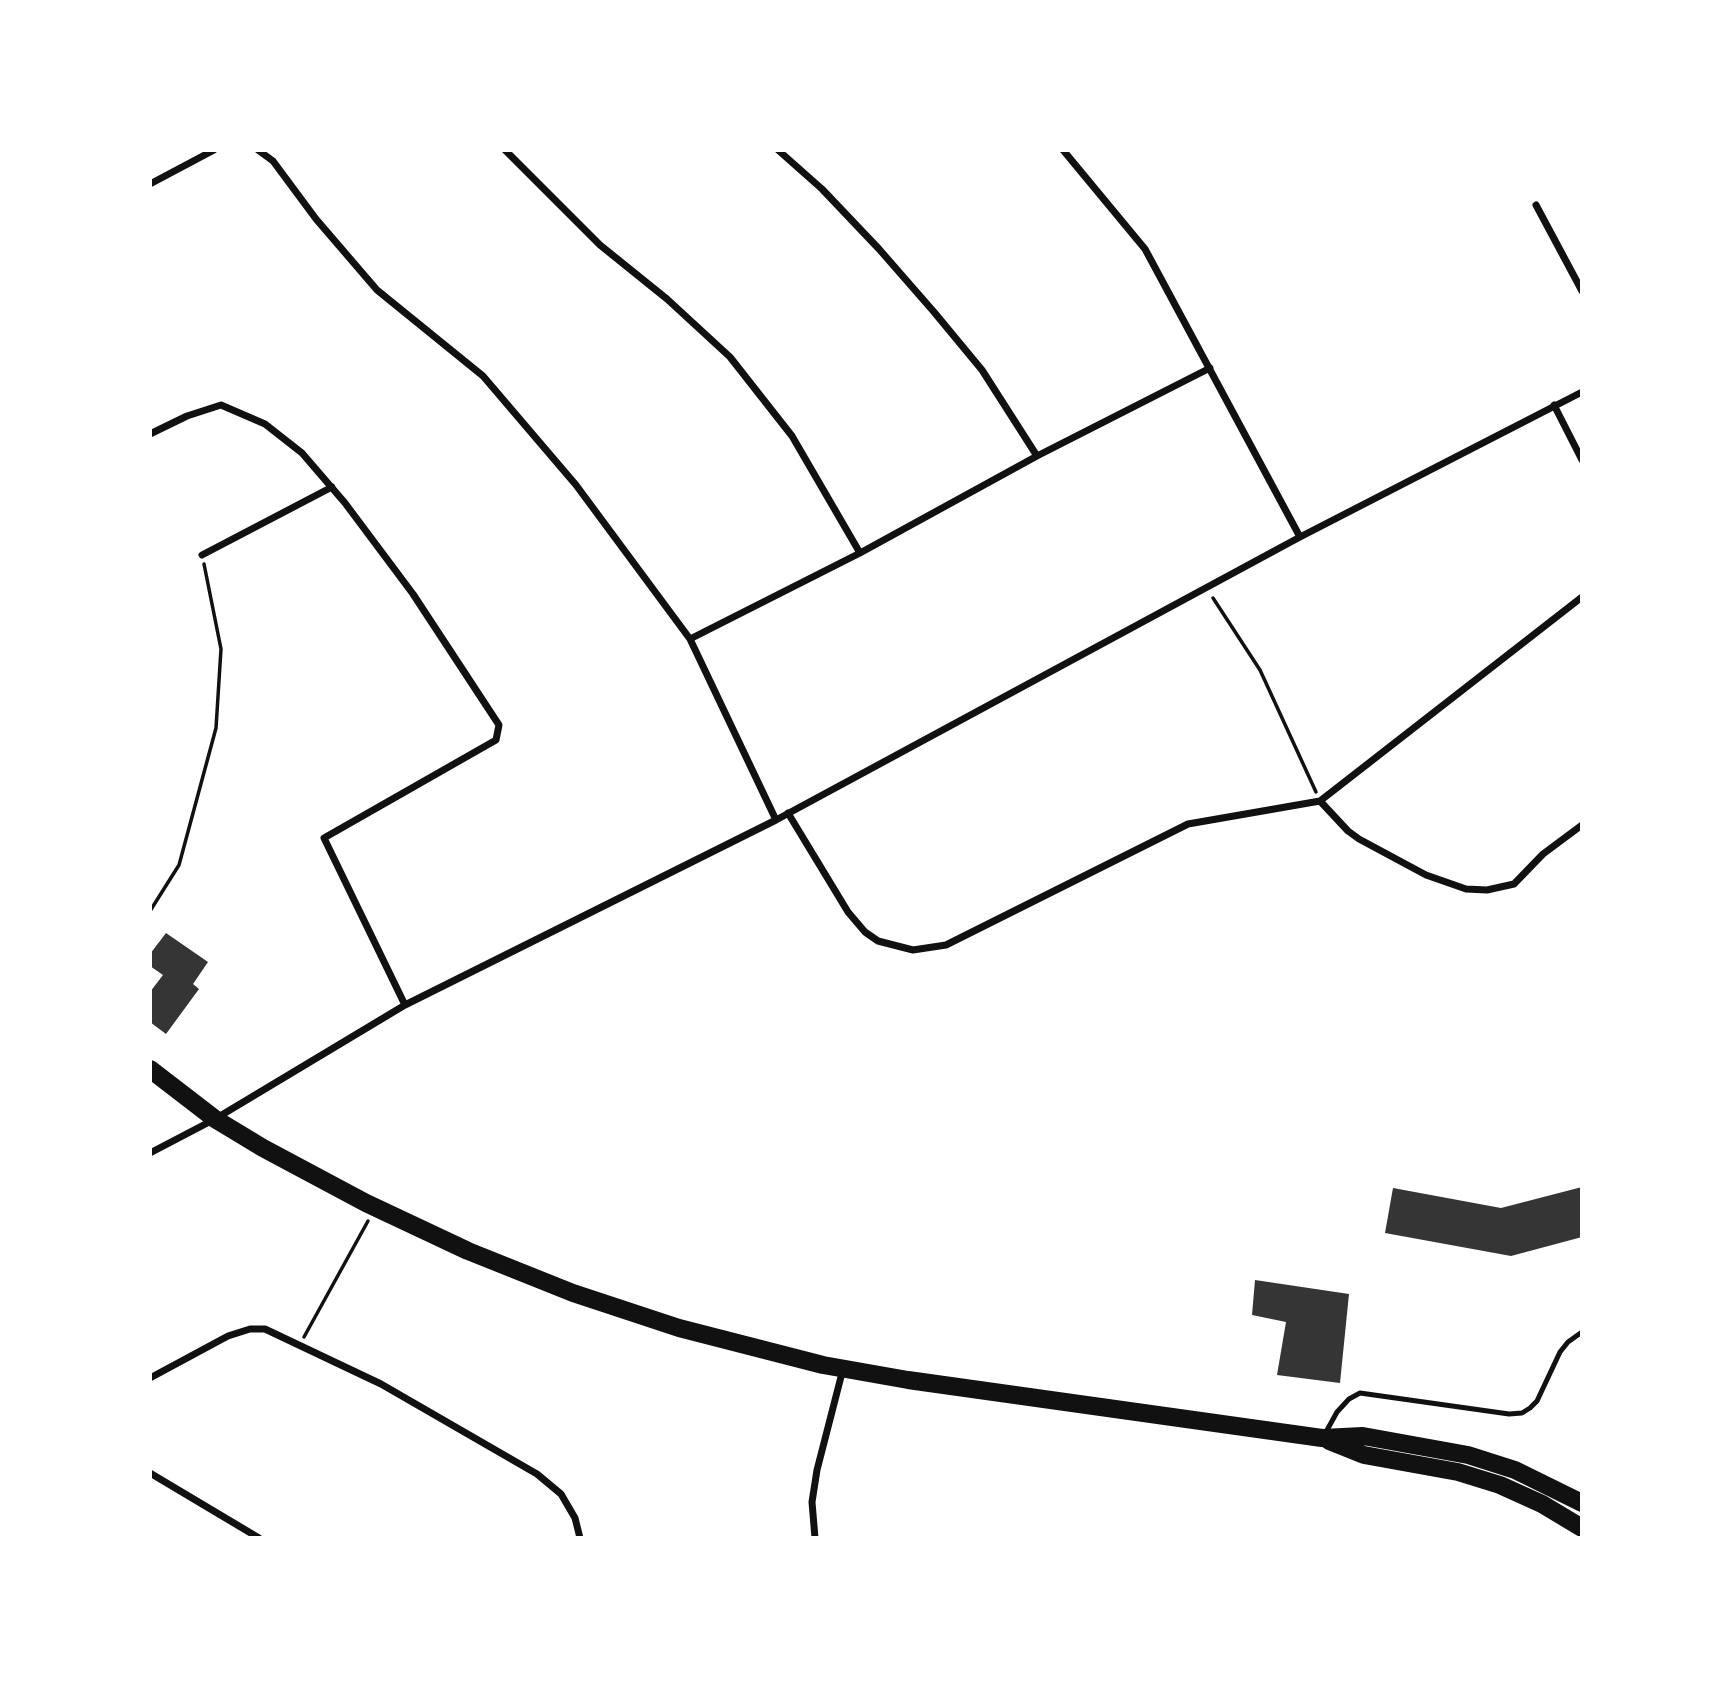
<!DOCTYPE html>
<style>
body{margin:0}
#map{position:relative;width:1732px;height:1688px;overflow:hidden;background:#fff;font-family:Roboto,sans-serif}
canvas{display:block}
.frame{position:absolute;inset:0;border:152px solid #fff;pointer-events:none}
</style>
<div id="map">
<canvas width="1732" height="1688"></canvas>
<div class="frame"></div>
</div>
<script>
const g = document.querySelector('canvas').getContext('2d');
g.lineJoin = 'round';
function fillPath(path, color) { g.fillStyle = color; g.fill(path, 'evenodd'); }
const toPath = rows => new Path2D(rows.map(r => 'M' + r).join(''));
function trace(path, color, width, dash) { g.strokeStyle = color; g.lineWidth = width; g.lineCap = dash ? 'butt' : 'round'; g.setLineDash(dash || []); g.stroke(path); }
const building = toPath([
 [166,933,208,962,193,984,199,989,166,1034,150,1022,150,992,163,975,150,966,150,954],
 [1582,1187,1582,1237,1511,1256,1385,1233,1393,1188,1501,1208],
 [1255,1280,1349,1294,1340,1383,1277,1375,1286,1322,1252,1315]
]);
const path = toPath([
 [1213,598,1260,670,1316,792],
 [150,911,179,865,216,728,221,649,204,564],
 [304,1337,368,1221]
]);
const service = toPath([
 [1326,1432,1337,1412,1349,1399,1360,1393,1509,1414,1522,1413,1530,1408,1537,1401,1560,1352,1568,1342,1582,1332]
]);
const minor = toPath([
 [258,150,273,161,316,219,377,290,483,376,576,485,690,639,776,820],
 [505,150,600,245,667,299,730,357,792,436,860,553],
 [778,150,822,189,879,249,934,312,982,370,1037,456],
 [1063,150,1145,249,1300,537],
 [150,184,214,150],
 [1536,205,1582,291],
 [1554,405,1582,460],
 [150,434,187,416,221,405,265,424,302,453,345,503,413,594,499,725,496,740,324,838,405,1005],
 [202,555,332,487],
 [690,639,860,553,1037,456,1210,368],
 [1320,801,1348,831,1359,839,1426,875,1466,889,1487,890,1514,884,1543,854,1582,825],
 [788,813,848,912,865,932,878,941,913,950,946,945,1188,824,1320,801,1582,597],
 [150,1153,215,1119,405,1005,776,820,1300,537,1582,392],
 [150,1378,228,1336,250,1329,265,1329,381,1384,537,1474,561,1494,575,1518,580,1538],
 [150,1473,259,1538],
 [815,1538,812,1502,817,1470,843,1369]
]);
const primary = toPath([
 [150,1069,215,1119,263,1148,366,1203,468,1251,573,1293,679,1328,823,1365,908,1380,1322,1438,1363,1436,1468,1455,1515,1470,1582,1503],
 [1329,1441,1364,1455,1458,1472,1500,1485,1542,1504,1582,1528]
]);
fillPath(building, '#353535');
trace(path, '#111', 3.5);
trace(service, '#111', 5);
trace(minor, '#111', 7);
trace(primary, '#111', 18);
</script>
